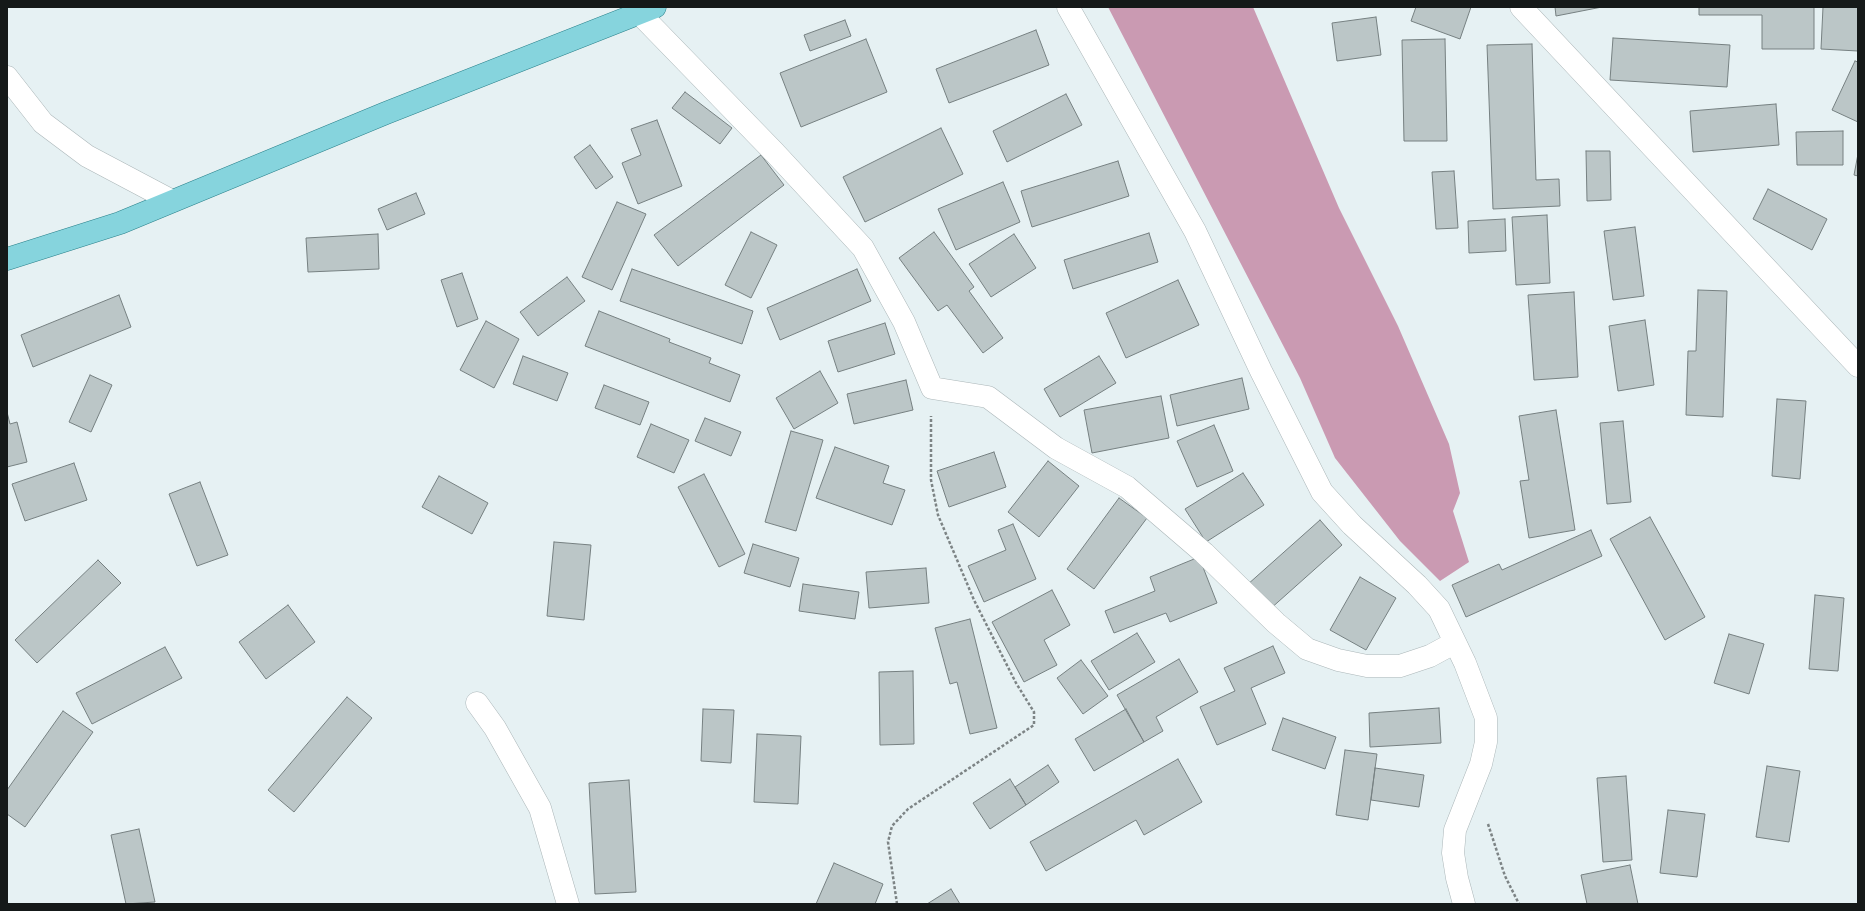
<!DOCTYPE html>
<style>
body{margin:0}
#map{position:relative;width:1865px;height:911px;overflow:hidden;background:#e6f1f3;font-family:"IBM Plex Sans",sans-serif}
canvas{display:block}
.frame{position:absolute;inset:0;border:8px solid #151919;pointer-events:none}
</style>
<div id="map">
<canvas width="1865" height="911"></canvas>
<div class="frame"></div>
</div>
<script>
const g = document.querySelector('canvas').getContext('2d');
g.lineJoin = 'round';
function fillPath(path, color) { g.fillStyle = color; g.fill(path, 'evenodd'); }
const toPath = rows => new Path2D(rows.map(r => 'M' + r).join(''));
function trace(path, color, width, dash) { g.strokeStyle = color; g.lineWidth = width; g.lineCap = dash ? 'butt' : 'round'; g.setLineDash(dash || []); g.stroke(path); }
const water = toPath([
 [1108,7,1253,7,1339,208,1398,326,1449,444,1460,493,1453,511,1469,562,1440,581,1400,541,1335,458,1300,378]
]);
const building = toPath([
 [1416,7,1471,7,1460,39,1411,21,1416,7],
 [1555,7,1602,7,1556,16,1555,7],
 [1699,7,1814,7,1814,49,1762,49,1762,15,1699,15,1699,7],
 [1823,7,1858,7,1858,51,1821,49,1823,7],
 [1376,17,1381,55,1337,61,1332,23,1376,17],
 [845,20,851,36,810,51,804,35,845,20],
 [1036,30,1049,65,949,103,936,69,1036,30],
 [1613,38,1730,45,1727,87,1610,80,1613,38],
 [866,39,887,92,801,127,780,73,866,39],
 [1445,39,1447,141,1404,141,1402,40,1445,39],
 [1532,44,1536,180,1559,179,1560,206,1493,209,1487,45,1532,44],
 [1855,61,1858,62,1858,122,1832,110,1855,61],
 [685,92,732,128,720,144,672,108,685,92],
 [1066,94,1082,125,1007,162,993,131,1066,94],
 [1776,104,1779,145,1693,152,1690,111,1776,104],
 [657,120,682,186,638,204,622,163,641,155,631,129,657,120],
 [941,128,963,174,865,222,843,177,941,128],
 [1843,131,1843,165,1797,165,1796,132,1843,131],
 [590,145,613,177,596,189,574,157,590,145],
 [1586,151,1610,151,1611,200,1587,201,1586,151],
 [1858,154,1858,176,1854,175,1858,154],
 [761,155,784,185,678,266,654,235,761,155],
 [1118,161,1129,196,1032,227,1021,191,1118,161],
 [1454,171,1458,228,1436,229,1432,172,1454,171],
 [1003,182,1020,222,956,250,938,209,1003,182],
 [1768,189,1827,219,1812,250,1753,219,1768,189],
 [416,193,425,214,387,230,378,209,416,193],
 [617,202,646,214,612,290,582,277,617,202],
 [1547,215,1550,283,1516,285,1512,217,1547,215],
 [1505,219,1506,251,1469,253,1468,221,1505,219],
 [1635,227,1644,296,1613,300,1604,231,1635,227],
 [751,232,777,245,751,298,725,285,751,232],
 [934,232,974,287,969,291,1003,338,983,353,947,305,938,311,899,258,934,232],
 [1149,233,1158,262,1073,289,1064,260,1149,233],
 [378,234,379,269,308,272,306,238,378,234],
 [1014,234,1036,268,991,297,969,264,1014,234],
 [632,269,753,311,742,344,620,301,632,269],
 [857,269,871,301,780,340,767,308,857,269],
 [462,273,478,319,457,327,441,280,462,273],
 [567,277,585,301,538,336,520,312,567,277],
 [1178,280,1199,325,1126,358,1106,313,1178,280],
 [1698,290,1727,291,1723,417,1686,415,1688,351,1696,351,1698,290],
 [1574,292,1578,377,1534,380,1528,295,1574,292],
 [119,295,131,327,33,367,21,335,119,295],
 [599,311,670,339,669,342,711,358,709,363,740,375,730,402,585,346,599,311],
 [1645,320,1654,385,1618,391,1609,326,1645,320],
 [486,321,519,339,494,388,460,370,486,321],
 [885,323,895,354,838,372,828,341,885,323],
 [523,356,568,373,557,401,513,384,523,356],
 [1099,356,1116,383,1060,417,1044,389,1099,356],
 [820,371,838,403,794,429,776,398,820,371],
 [90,375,112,385,91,432,69,422,90,375],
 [1242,378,1249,409,1177,426,1170,395,1242,378],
 [906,380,913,410,854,424,847,394,906,380],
 [604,385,649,402,640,425,595,408,604,385],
 [1161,396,1169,438,1092,453,1084,410,1161,396],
 [1777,399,1806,401,1800,479,1772,476,1777,399],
 [1556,410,1575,530,1529,538,1520,481,1529,480,1519,416,1556,410],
 [7,412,10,424,17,422,27,462,7,467,7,412],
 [705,418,741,432,731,456,695,441,705,418],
 [1623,421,1631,502,1607,504,1600,423,1623,421],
 [651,424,689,440,674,473,637,457,651,424],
 [1214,425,1233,471,1197,487,1177,441,1214,425],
 [791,431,823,440,796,531,765,522,791,431],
 [835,447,889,466,883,483,905,490,892,525,816,498,835,447],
 [994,452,1006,487,949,507,937,471,994,452],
 [1048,461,1079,486,1039,537,1008,512,1048,461],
 [74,463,87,500,25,521,12,484,74,463],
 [1243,473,1264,505,1206,542,1185,509,1243,473],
 [704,474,745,554,719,567,678,487,704,474],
 [439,476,488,503,472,534,422,507,439,476],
 [200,482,228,555,197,566,169,494,200,482],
 [1119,498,1147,518,1094,589,1067,569,1119,498],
 [1650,517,1705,617,1665,640,1610,539,1650,517],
 [1320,520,1342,545,1269,610,1247,585,1320,520],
 [1013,524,1036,579,984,602,968,566,1006,550,998,530,1013,524],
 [1591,530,1602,556,1466,617,1452,585,1499,564,1502,570,1591,530],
 [554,542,591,545,584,620,547,616,554,542],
 [753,544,799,558,790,587,744,573,753,544],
 [1199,557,1217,603,1170,622,1166,613,1114,633,1105,611,1155,591,1150,577,1199,557],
 [98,560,121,583,37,663,15,640,98,560],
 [926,568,929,603,869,608,866,572,926,568],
 [1360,577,1396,598,1366,650,1330,630,1360,577],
 [803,584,859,592,855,619,799,611,803,584],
 [1052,590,1070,625,1044,640,1057,665,1024,682,992,622,1052,590],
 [1815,595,1844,598,1838,671,1809,669,1815,595],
 [288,605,315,642,266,679,239,642,288,605],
 [970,619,997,728,970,734,957,682,950,684,935,628,970,619],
 [1137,633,1155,662,1109,690,1091,661,1137,633],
 [1729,634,1764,644,1749,694,1714,683,1729,634],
 [1273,646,1285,673,1251,688,1266,724,1217,745,1200,707,1235,691,1224,668,1273,646],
 [165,647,182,678,92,724,76,693,165,647],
 [1179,659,1198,692,1156,717,1163,731,1144,742,1117,695,1179,659],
 [1081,660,1108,696,1083,714,1057,678,1081,660],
 [913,671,914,744,880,745,879,672,913,671],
 [347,697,372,718,294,812,268,790,347,697],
 [1439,708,1441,743,1370,747,1369,713,1439,708],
 [703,709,734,710,731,763,701,761,703,709],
 [1126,709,1144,742,1094,771,1075,739,1126,709],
 [63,711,93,732,25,827,7,814,7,790,63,711],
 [1283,718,1336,737,1325,769,1272,750,1283,718],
 [757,734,801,736,798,804,754,802,757,734],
 [1345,750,1377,754,1368,820,1336,815,1345,750],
 [1178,759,1202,802,1144,835,1136,820,1046,871,1030,842,1178,759],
 [1048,765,1059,782,1026,805,1015,787,1048,765],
 [1767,766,1800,771,1789,842,1756,837,1767,766],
 [1375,768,1424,775,1419,807,1371,800,1375,768],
 [1626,776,1632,860,1603,862,1597,778,1626,776],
 [1010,779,1026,805,990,829,973,803,1010,779],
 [629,780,636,892,595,894,589,783,629,780],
 [1668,810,1705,814,1697,877,1660,873,1668,810],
 [139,829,155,902,126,904,111,835,139,829],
 [834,863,883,884,875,904,816,904,834,863],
 [1630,865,1638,904,1587,904,1581,875,1630,865],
 [951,889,960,904,927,904,951,889]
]);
const path = toPath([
 [1488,824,1505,876,1519,904],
 [897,904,888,842,892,826,908,809,1034,725,1034,712,1016,683,974,600,938,515,931,480,931,416]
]);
const minor = toPath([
 [1068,7,1195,231,1261,371,1322,492,1352,525,1417,585,1439,609,1465,663,1486,718,1486,742,1481,764,1455,830,1453,853,1457,878,1464,904],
 [1521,7,1858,366],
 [640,14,775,153,863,248,904,322,932,388,988,397,1056,448,1127,487,1204,553,1276,623,1307,649,1338,660,1367,666,1400,666,1430,656,1454,643],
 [7,77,43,123,87,156,172,201],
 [477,703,495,728,540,808,568,904]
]);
const major = toPath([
 [7,259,120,223,386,113,655,7]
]);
fillPath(water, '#ca9ab2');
fillPath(building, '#bbc6c7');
trace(building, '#768081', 1);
trace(minor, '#abb6b8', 23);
trace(major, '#2a808a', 23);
trace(path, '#7d8485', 2.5, [3, 2]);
trace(minor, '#fff', 22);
trace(major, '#86d4dd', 22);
</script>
